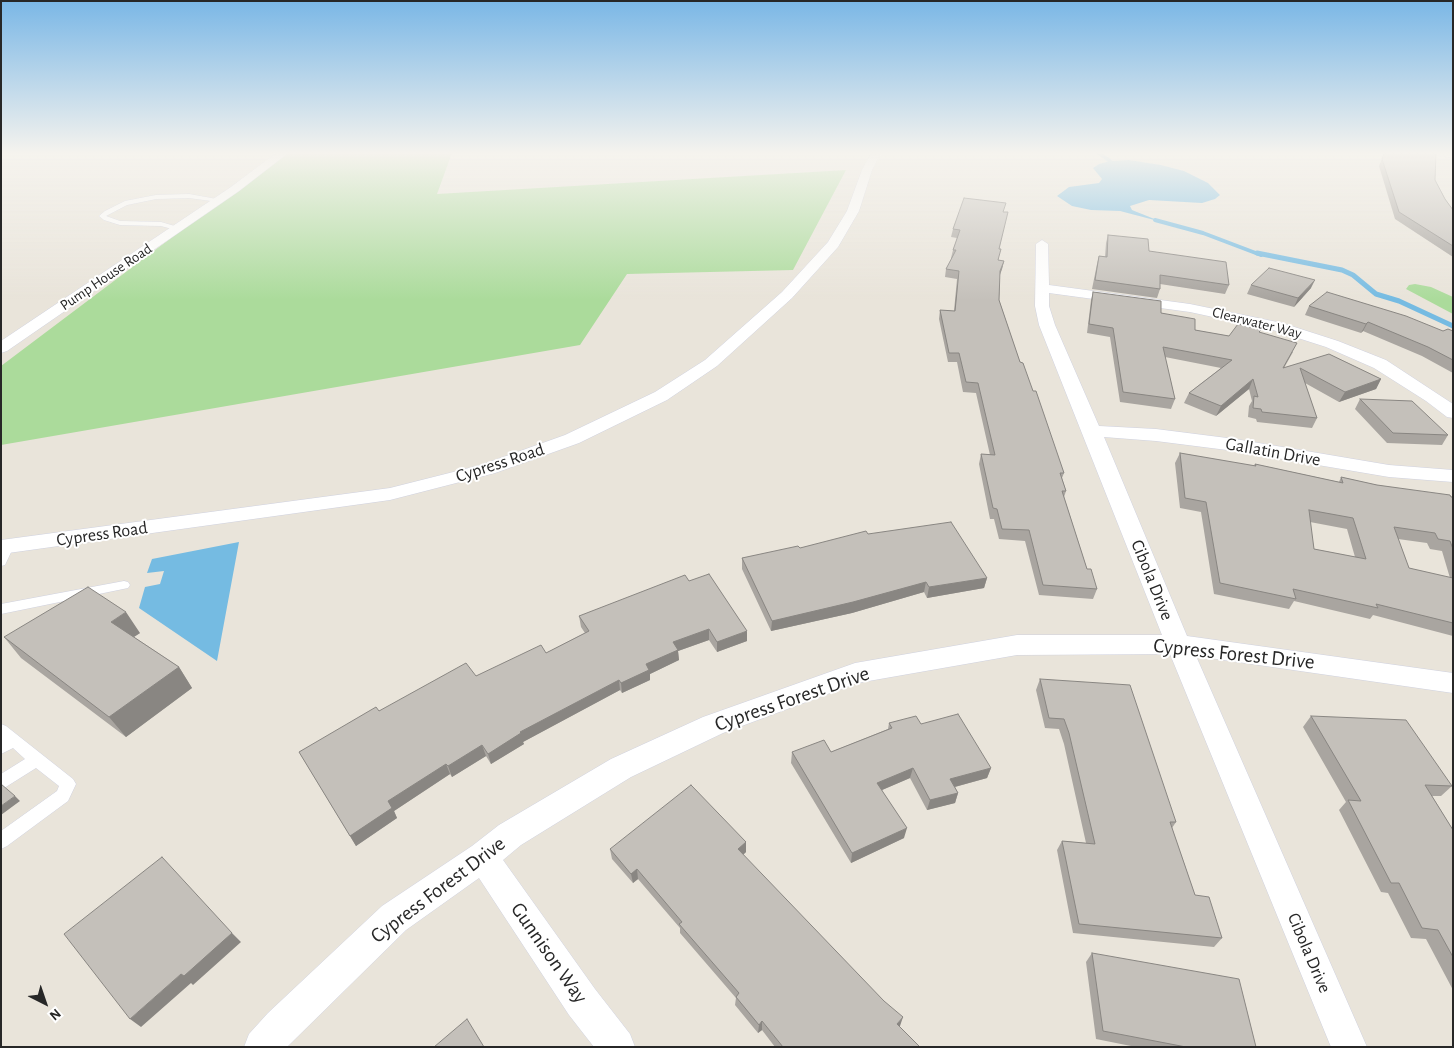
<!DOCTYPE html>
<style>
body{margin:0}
#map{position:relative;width:1454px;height:1048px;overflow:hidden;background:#e9e4da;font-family:"Alegreya Sans",sans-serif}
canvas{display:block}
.frame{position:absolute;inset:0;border:2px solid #272727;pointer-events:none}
.north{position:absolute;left:20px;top:978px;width:50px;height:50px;-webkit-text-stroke:4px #fff;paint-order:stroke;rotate:139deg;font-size:14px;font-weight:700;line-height:20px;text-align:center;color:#272727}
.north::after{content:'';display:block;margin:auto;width:18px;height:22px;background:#272727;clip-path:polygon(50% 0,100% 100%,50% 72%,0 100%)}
</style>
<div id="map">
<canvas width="1454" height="1048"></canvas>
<div class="frame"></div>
<div class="north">N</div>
</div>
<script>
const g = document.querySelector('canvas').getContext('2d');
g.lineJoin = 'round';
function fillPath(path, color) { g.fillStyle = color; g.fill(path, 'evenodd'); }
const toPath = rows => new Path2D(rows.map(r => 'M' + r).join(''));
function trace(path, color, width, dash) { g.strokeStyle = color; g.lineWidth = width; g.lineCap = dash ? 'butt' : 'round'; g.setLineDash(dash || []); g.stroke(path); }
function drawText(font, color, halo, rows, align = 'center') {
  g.font = font + ' "Alegreya Sans",sans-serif'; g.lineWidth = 4; g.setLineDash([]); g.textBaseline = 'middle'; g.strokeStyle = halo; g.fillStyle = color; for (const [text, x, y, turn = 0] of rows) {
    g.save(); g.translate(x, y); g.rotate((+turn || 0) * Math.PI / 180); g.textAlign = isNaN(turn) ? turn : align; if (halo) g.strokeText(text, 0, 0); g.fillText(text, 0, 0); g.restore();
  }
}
const green = toPath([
 [284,153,452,153,437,194,846,170,793,270,627,274,580,345,1,445,1,366],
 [1415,284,1431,287,1453,297,1453,314,1406,289,1409,285]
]);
const water = toPath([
 [1129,160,1161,165,1184,171,1208,183,1220,195,1215,199,1202,203,1149,200,1130,206,1132,210,1162,222,1120,211,1091,210,1072,206,1057,196,1069,187,1099,183,1102,179,1093,168,1099,164,1110,161],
 [239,542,217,661,139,608,145,587,160,584,164,571,147,573,152,559]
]);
const streamFar1 = toPath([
 [1099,153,1110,161,1114,168],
 [1155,220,1203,233,1261,255]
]);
const stream = toPath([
 [1257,253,1342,270,1353,275,1376,294,1399,301,1453,326]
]);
const service = toPath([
 [189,194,222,200,219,202,189,198,156,199,127,205,106,216,120,221,161,222,178,227,178,229,176,230,161,226,120,225,104,220,99,216,105,211,125,201,156,195,189,194],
 [8,542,14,546,5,565,1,566,1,548,4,543,8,542],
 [124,581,128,582,130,585,128,588,1,614,1,604,124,581],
 [1,724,6,726,73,779,76,784,68,801,7,846,1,849,1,831,57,791,59,786,36,768,1,790,1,774,25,759,13,748,1,754,1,724]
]);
const minor = toPath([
 [276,153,288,153,239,191,7,351,1,353,1,341,231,187,276,153],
 [871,153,881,153,872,170,859,211,838,247,792,298,717,366,667,400,579,443,495,473,390,500,1,554,1,540,390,488,481,465,565,435,655,392,705,360,782,292,828,242,847,211,862,170,871,153],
 [1433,153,1453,153,1453,158,1434,155,1433,153],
 [1042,240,1048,244,1049,285,1190,304,1282,323,1338,341,1386,360,1453,404,1453,418,1447,417,1426,401,1374,368,1326,347,1273,330,1190,312,1049,293,1049,306,1055,325,1099,426,1156,429,1235,439,1389,465,1453,470,1453,482,1389,477,1235,451,1156,441,1104,437,1187,636,1453,673,1453,693,1196,656,1367,1047,1331,1047,1170,654,1017,655,857,683,723,733,631,777,521,845,503,860,595,989,630,1034,635,1047,594,1047,569,1015,479,878,406,930,287,1047,244,1047,249,1034,268,1013,382,906,472,846,499,825,611,759,703,717,855,663,1017,635,1162,635,1039,325,1035,306,1036,244,1042,240]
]);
const wall = toPath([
 [1384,153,1436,153,1435,180,1445,199,1453,210,1453,257,1395,219,1379,166],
 [1004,212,999,249,998,260,1004,261,1002,269,1000,275,999,300,1020,362,1033,391,1064,473,1062,478,1066,491,1064,497,1087,569,1097,589,1093,599,1039,595,1025,541,999,539,994,519,990,519,979,464,981,454,990,455,976,393,963,392,957,362,948,362,939,319,940,310,954,311,957,279,945,277,946,269,952,258,951,258,953,250,957,238,951,237,953,229],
 [1108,235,1149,251,1229,285,1225,294,1160,284,1160,289,1157,298,1092,289,1097,264,1099,256,1105,257,1106,243],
 [1251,285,1311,288,1294,307,1247,294],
 [1093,292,1161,313,1195,330,1229,336,1260,333,1293,352,1284,368,1329,354,1381,379,1376,389,1339,402,1305,383,1317,418,1312,428,1257,422,1256,419,1248,417,1249,406,1252,401,1249,389,1216,416,1184,403,1189,393,1221,368,1165,357,1175,399,1171,409,1120,402,1110,337,1087,333,1091,300],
 [1309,306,1443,331,1453,331,1453,373,1422,356,1363,331,1361,333,1305,315],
 [1360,399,1448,435,1442,445,1387,443,1355,409],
 [1180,453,1254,466,1255,464,1339,482,1341,477,1377,485,1453,497,1453,636,1373,615,1370,619,1294,601,1289,609,1214,594,1201,512,1180,508,1175,463],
 [1310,522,1347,529,1355,557,1314,549],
 [1398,539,1427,543,1430,549,1442,551,1450,578,1409,568],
 [868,534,987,578,984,588,927,598,924,592,852,613,771,631,742,569,742,558,800,548],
 [689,581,747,641,717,652,709,640,678,651,679,660,650,674,650,680,622,693,620,690,523,742,524,744,491,764,486,756,452,777,450,774,394,811,397,818,356,846,299,752,379,711,476,676,546,653,585,633,581,627,579,616],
 [140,633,134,637,179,667,192,688,126,737,21,658,4,637],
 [1040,679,1176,822,1172,828,1195,895,1222,938,1214,947,1073,933,1057,850,1062,841,1086,843,1064,744,1059,729,1045,728,1036,690],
 [1311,716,1452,786,1441,796,1432,796,1453,830,1453,990,1426,939,1411,938,1388,893,1381,892,1339,810,1346,802,1303,727],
 [889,723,921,724,991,768,987,778,955,787,958,793,955,803,927,810,910,778,882,790,904,838,851,863,791,763,792,752,831,752,888,729],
 [746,842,746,852,743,855,899,1026,920,1047,775,1047,762,1030,758,1033,735,1005,736,998,680,933,680,928,638,879,633,883,612,859,610,849],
 [1092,953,1256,1047,1136,1047,1096,1039,1086,962]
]);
const shadedWall = toPath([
 [1004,261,1002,269,998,279,1000,271],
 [1315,280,1311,288,1294,307,1298,298],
 [1368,322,1363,331,1361,333,1366,324],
 [1253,379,1249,389,1216,416,1221,406],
 [1381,379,1376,389,1339,402,1345,392],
 [987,578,984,588,927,598,929,587],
 [926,582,924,592,852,613,771,631,772,621],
 [126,612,140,633,126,642,111,622],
 [709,629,709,640,678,651,679,660,650,674,650,680,622,693,621,683,646,664,673,642],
 [747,631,747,641,717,652,717,642],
 [179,667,192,688,126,737,109,717],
 [619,680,620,690,523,742,524,744,491,764,488,754,520,732],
 [482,745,486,756,452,777,448,766],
 [446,764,450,774,394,811,397,818,356,846,350,836,388,801],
 [913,768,910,778,875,793,877,783],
 [991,768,987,778,947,789,950,779],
 [958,793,955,803,927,810,930,800],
 [15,796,20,801,1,815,1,806],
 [907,828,904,838,851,863,852,853],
 [746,842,746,852,738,859,738,849],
 [637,869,638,879,633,883,631,874],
 [232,933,241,942,193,985,191,983,141,1027,130,1019,181,974],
 [903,1017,900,1026,894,1033,897,1024],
 [762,1021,762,1030,758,1033,759,1025]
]);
const building = toPath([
 [1384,153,1436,153,1435,180,1445,199,1453,210,1453,246,1399,212,1382,159,1384,153],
 [964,198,1006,203,1003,212,1008,212,999,249,1001,249,998,260,1004,261,1000,271,999,300,1020,362,1023,363,1033,391,1036,391,1064,473,1060,473,1066,491,1062,491,1087,569,1091,569,1097,589,1043,585,1029,530,1002,529,997,509,993,508,981,454,995,455,978,383,966,382,959,353,949,353,940,310,955,311,959,271,946,269,956,250,953,250,960,230,953,229,964,198],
 [1108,235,1148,239,1149,251,1226,262,1229,285,1160,275,1160,289,1095,280,1099,256,1107,257,1108,235],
 [1269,268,1315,280,1298,298,1251,285,1269,268],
 [1093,292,1161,301,1161,313,1195,319,1195,330,1229,336,1238,324,1261,330,1259,332,1297,343,1283,368,1329,354,1381,379,1345,392,1300,368,1317,418,1262,412,1261,409,1253,408,1254,396,1258,397,1253,379,1221,406,1189,393,1232,360,1163,347,1175,399,1123,392,1113,328,1089,324,1093,292],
 [1327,292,1406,316,1443,331,1448,329,1453,331,1453,360,1428,347,1368,322,1366,324,1309,306,1327,292],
 [1360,399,1412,401,1448,435,1393,433,1360,399],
 [1180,453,1256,466,1255,464,1343,483,1341,477,1377,485,1450,495,1451,497,1453,497,1453,549,1450,541,1438,539,1435,533,1394,527,1409,568,1453,578,1453,623,1376,604,1378,608,1293,589,1296,599,1220,583,1206,502,1185,498,1180,453],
 [1309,510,1353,518,1366,559,1314,549,1309,510],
 [951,522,987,578,929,587,926,582,853,602,772,621,742,558,798,546,800,548,866,531,868,534,951,522],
 [709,574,747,631,717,642,709,629,673,642,678,650,646,664,649,670,621,683,619,680,520,732,521,733,488,754,482,745,448,766,446,764,388,801,392,808,350,836,299,752,376,707,379,711,466,663,476,676,541,645,546,653,589,631,579,616,685,575,689,581,709,574],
 [88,587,126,612,111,622,179,667,109,717,4,637,88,587],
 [1040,679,1130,685,1176,822,1170,822,1195,895,1209,897,1222,938,1079,924,1062,841,1095,844,1069,733,1064,719,1049,718,1040,679],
 [958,714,991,768,950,779,958,793,930,800,913,768,877,783,907,828,852,853,792,752,824,740,831,752,892,728,889,723,916,716,921,724,958,714],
 [1311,716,1406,720,1452,786,1425,785,1453,830,1453,957,1438,930,1422,928,1399,883,1391,883,1348,800,1361,801,1311,716],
 [1,784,15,796,1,806,1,784],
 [691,785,746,842,738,849,884,1001,903,1017,897,1024,920,1047,783,1047,762,1021,759,1025,736,997,739,993,679,924,682,922,637,869,631,874,610,849,691,785],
 [162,857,232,933,184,976,181,974,130,1019,64,934,162,857],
 [1092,953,1239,979,1256,1047,1186,1047,1103,1031,1092,953],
 [467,1019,484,1047,434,1047,467,1019]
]);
const farStreetnames = [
 ["Pump House Road",106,277,-34],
 ["Clearwater Way",1257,323,14]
];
const streetNames = [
 ["Gallatin Drive",1273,452,10],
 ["Cypress Road",500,463,-18],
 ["Cypress Road",102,534,-8],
 ["Cibola Drive",1152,580,68],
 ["Cibola Drive",1309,953,67]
];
const nearStreetnames = [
 ["Cypress Forest Drive",1234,654,6],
 ["Cypress Forest Drive",792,699,-19],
 ["Cypress Forest Drive",438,890,-37],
 ["Gunnison Way",549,953,55]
];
fillPath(green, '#abdb9b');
fillPath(water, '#75bbe2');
trace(streamFar1, '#75bbe2', 4);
trace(stream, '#75bbe2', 5);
trace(service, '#cfd1df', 1);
trace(minor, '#cfd1df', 1);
fillPath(service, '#fff');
fillPath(minor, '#fff');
fillPath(wall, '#a9a5a0');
fillPath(shadedWall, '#898682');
fillPath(building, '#c4c0ba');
trace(building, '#898682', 1);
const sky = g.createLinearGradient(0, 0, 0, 300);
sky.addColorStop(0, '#7ab7e6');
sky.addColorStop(0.51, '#f5f3ee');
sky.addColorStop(1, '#f5f3ee00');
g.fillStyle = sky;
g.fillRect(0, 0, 1454, 300);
drawText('15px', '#272727', '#fff', farStreetnames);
drawText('18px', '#272727', '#fff', streetNames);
drawText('21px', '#272727', '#fff', nearStreetnames);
</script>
